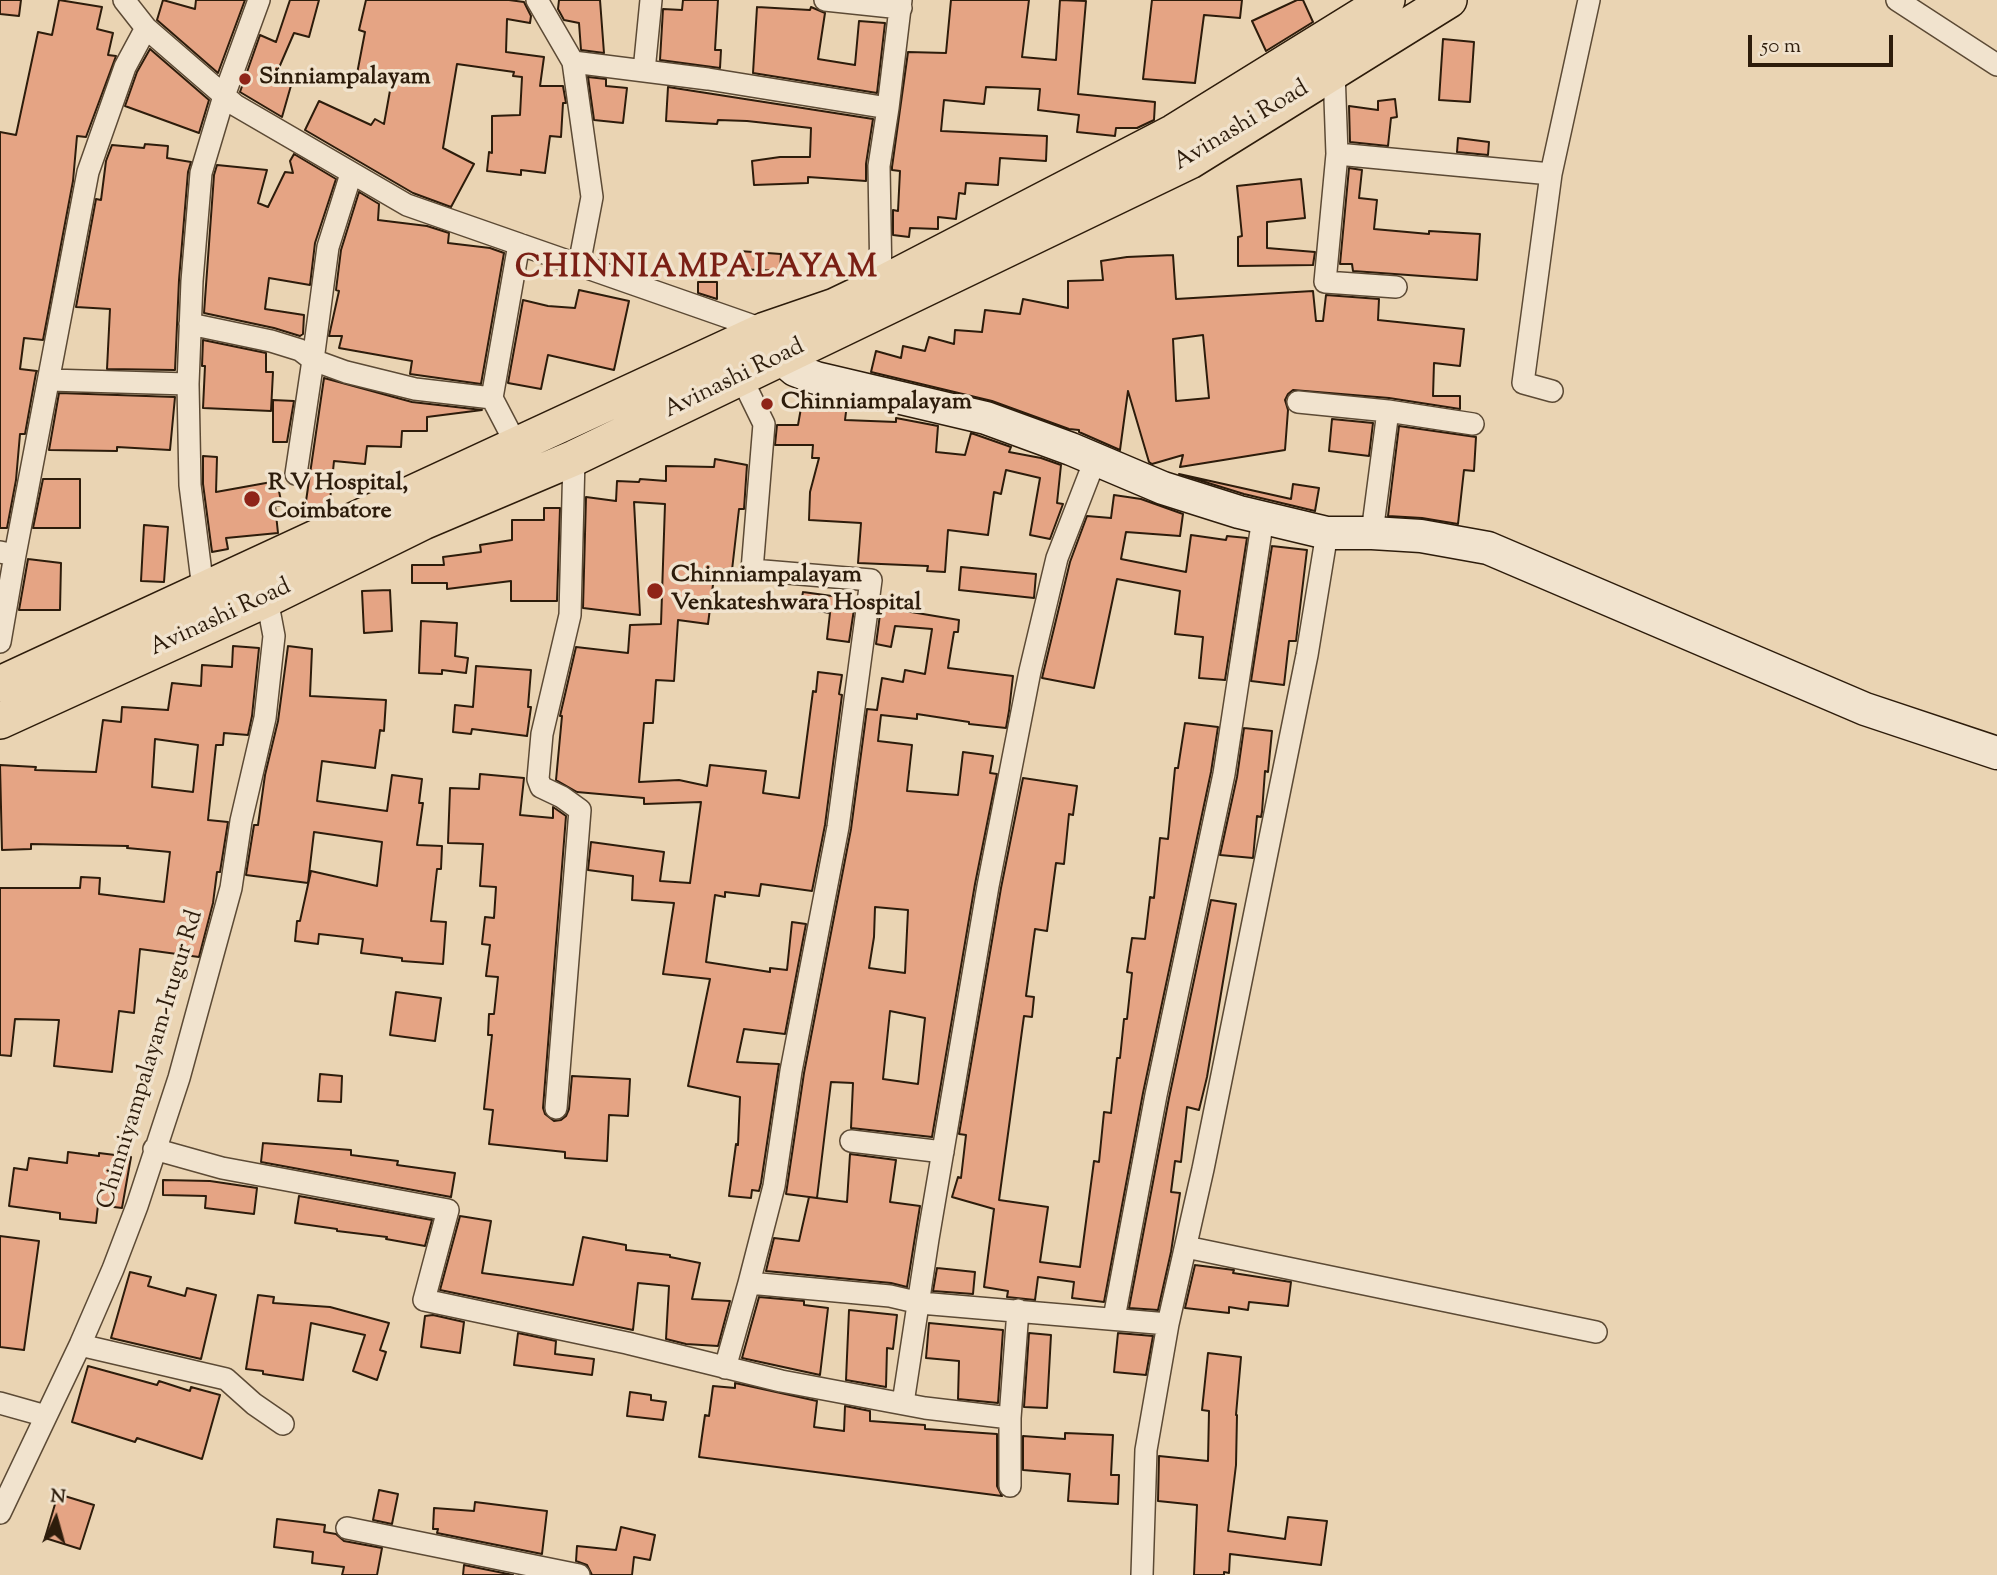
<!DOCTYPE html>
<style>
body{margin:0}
#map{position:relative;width:1997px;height:1575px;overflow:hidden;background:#ead4b3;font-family:"Sorts Mill Goudy",serif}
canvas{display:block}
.north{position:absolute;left:21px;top:1484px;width:70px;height:70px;-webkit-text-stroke:5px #f1e3ce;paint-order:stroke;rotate:5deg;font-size:19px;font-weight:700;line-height:28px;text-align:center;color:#2d1c0b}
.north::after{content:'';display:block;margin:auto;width:24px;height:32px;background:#2d1c0b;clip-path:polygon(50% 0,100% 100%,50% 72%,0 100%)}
.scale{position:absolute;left:1748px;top:35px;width:145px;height:32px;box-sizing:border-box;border:4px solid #2d1c0b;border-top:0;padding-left:9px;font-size:21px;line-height:24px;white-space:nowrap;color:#2d1c0b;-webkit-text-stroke:5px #f1e3ce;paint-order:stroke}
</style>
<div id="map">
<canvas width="1997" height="1575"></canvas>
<div class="north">N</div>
<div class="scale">50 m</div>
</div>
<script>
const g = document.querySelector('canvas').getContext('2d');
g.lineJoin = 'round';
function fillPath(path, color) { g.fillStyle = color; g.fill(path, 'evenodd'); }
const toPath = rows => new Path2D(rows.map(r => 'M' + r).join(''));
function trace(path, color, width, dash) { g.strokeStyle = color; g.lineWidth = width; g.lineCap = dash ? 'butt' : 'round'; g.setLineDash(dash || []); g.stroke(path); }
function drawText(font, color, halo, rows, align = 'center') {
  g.font = font + ' "Sorts Mill Goudy",serif'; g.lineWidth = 7; g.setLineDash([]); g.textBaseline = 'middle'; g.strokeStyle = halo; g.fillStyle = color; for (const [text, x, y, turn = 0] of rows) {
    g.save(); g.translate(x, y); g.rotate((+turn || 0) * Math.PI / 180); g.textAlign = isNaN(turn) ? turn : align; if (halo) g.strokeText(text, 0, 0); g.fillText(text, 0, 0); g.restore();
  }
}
const building = toPath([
 [0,0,21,0,19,16,0,14,0,0],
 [59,0,102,7,97,29,113,33,108,55,116,56,86,137,77,136,73,181,43,340,24,338,20,369,37,371,36,373,25,434,20,434,16,480,7,528,0,528,0,132,16,135,38,32,52,35,59,0],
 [163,0,195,9,196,0,245,0,218,73,157,20,163,0],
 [290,0,319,0,309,37,294,33,278,70,294,75,282,117,240,92,260,35,276,42,290,0],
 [366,0,509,0,524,2,531,16,530,23,507,19,506,52,544,57,540,86,563,86,566,103,563,103,561,137,550,136,545,173,521,170,521,175,487,171,489,152,492,153,492,116,520,115,522,77,513,76,514,72,457,64,443,148,474,164,451,207,413,193,305,130,319,101,371,125,375,119,384,124,391,85,356,79,365,32,359,30,366,0],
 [559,0,600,0,604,53,581,50,579,23,564,20,558,9,559,0],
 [683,0,718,0,715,50,721,50,720,68,660,60,663,9,682,10,683,0],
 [951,0,1029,0,1022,57,1056,60,1060,0,1086,1,1078,94,1155,102,1154,120,1137,128,1116,128,1115,136,1077,132,1079,115,1038,110,1040,89,986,87,984,104,944,100,941,131,1047,136,1046,161,1000,158,998,185,966,183,965,194,959,193,956,219,938,217,938,229,910,228,909,237,893,235,893,210,898,211,900,171,892,170,892,167,908,52,946,53,951,0],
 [1152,0,1242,0,1240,18,1204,15,1195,83,1143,79,1152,0],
 [1297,0,1303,0,1313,22,1266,51,1252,21,1297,0],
 [757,7,810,10,811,7,825,13,818,59,855,65,859,21,885,23,877,93,753,73,757,7],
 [1443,39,1474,42,1470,102,1439,100,1443,39],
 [150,49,209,100,199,133,125,106,137,72,150,49],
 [588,77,606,79,606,86,627,88,623,123,594,120,588,77],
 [668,87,873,119,866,164,866,181,808,177,808,183,754,185,752,161,780,157,810,157,811,128,747,121,718,120,717,124,666,121,668,87],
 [1395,99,1397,117,1391,118,1388,146,1350,142,1349,106,1378,110,1378,101,1395,99],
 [1458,138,1489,142,1488,155,1457,152,1458,138],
 [145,144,168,146,167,158,191,162,188,172,179,280,175,370,107,369,110,309,76,307,96,199,101,200,106,161,112,145,144,148,145,144],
 [294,154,336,179,315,243,310,285,269,278,265,309,304,315,303,334,300,336,274,328,204,313,214,175,217,165,267,170,258,203,268,207,285,172,293,173,290,161,294,154],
 [1349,168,1362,170,1359,198,1377,200,1374,229,1429,234,1429,231,1480,234,1477,280,1353,271,1352,264,1340,264,1349,168],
 [1301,179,1305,218,1267,222,1267,248,1315,252,1313,265,1238,266,1238,237,1242,236,1237,186,1301,179],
 [359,192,379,204,378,220,427,226,449,233,448,243,490,248,504,253,481,384,410,374,412,361,339,348,342,336,329,336,339,291,336,290,341,250,359,192],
 [739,251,781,254,780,271,738,269,739,251],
 [1173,255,1176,299,1313,291,1316,321,1323,321,1326,295,1379,299,1378,320,1464,329,1460,366,1434,363,1433,396,1460,396,1460,409,1389,398,1293,390,1288,394,1285,400,1288,410,1285,450,1180,467,1183,455,1152,464,1149,462,1128,391,1120,450,1079,432,1079,430,1069,429,992,401,871,372,876,351,901,358,903,346,925,351,929,337,954,344,955,330,982,332,985,310,1020,314,1023,299,1068,308,1068,281,1103,280,1101,261,1127,257,1173,255],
 [1203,335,1209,398,1176,401,1173,339,1203,335],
 [698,282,717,282,717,299,698,293,698,282],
 [579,290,629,301,614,370,548,355,541,389,508,383,523,300,548,306,575,308,579,290],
 [203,340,266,353,266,372,273,372,271,411,203,408,205,366,202,366,203,340],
 [324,378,412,402,482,410,427,417,427,431,402,431,401,447,367,446,365,464,334,461,329,510,305,508,324,378],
 [59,393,175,397,170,450,117,447,117,451,49,450,59,393],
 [816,399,847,404,845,420,896,422,896,418,938,426,936,452,965,455,971,433,1011,447,1009,452,1041,458,1061,465,1057,503,1063,504,1050,539,1030,535,1040,478,1006,470,1001,494,994,492,988,535,948,530,945,572,927,571,928,566,858,563,861,523,809,520,810,492,819,458,812,458,813,445,775,445,777,425,798,425,801,408,815,411,816,399],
 [273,400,294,401,287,442,273,442,273,400],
 [1332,419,1373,423,1369,456,1329,451,1332,419],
 [1399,426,1476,437,1474,471,1464,470,1458,524,1422,518,1388,516,1399,426],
 [203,456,217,457,216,492,277,481,282,506,275,505,278,533,226,538,228,549,212,552,203,484,203,456],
 [715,459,747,465,744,509,739,509,732,570,715,569,708,624,678,620,674,681,656,680,653,723,644,723,639,782,679,780,707,786,710,765,766,771,763,793,799,798,813,691,816,692,818,672,842,675,839,694,842,695,825,825,812,891,761,884,759,896,725,892,725,897,715,895,706,962,770,972,770,968,787,970,792,922,806,924,785,1034,744,1029,737,1062,779,1064,761,1183,759,1191,752,1190,751,1198,729,1196,736,1144,738,1145,740,1097,688,1086,710,979,663,974,674,903,632,900,633,876,588,870,591,842,664,852,660,881,690,883,701,802,644,804,644,798,577,792,556,780,562,716,560,716,576,647,628,653,630,625,661,624,665,504,634,502,640,615,583,608,586,497,616,501,617,481,639,482,640,479,666,481,666,466,714,467,715,459],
 [1179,474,1291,499,1293,484,1319,488,1315,511,1244,494,1179,474],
 [43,479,80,479,80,528,33,528,43,479],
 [1114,495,1141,499,1183,514,1180,536,1126,532,1121,559,1186,572,1191,535,1226,540,1227,536,1247,538,1225,680,1199,678,1203,637,1175,634,1180,591,1117,579,1094,688,1042,678,1070,562,1087,516,1111,518,1114,495],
 [544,508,560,508,557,601,511,601,511,581,447,589,447,583,412,583,412,565,444,565,443,557,481,552,480,545,512,540,512,520,544,520,544,508],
 [144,525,168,527,164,582,141,581,144,525],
 [1272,546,1307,550,1296,641,1289,641,1284,685,1251,681,1272,546],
 [28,559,61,563,60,610,19,610,28,559],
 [961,567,1036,574,1034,598,959,590,961,567],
 [390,590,392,631,364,633,362,591,390,590],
 [803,592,832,596,832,593,853,596,852,602,855,603,849,642,827,639,830,613,800,608,803,592],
 [881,607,959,620,958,632,954,632,948,668,1013,676,1009,711,1006,728,969,724,969,722,917,714,917,719,881,715,878,741,912,745,907,791,958,795,963,752,993,756,990,773,997,774,975,884,933,1131,932,1137,851,1128,853,1083,831,1082,817,1198,786,1194,804,1073,851,829,867,709,877,710,882,678,903,682,905,670,925,674,932,629,895,626,891,647,876,644,881,607],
 [875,907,908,910,905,973,869,968,874,937,875,907],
 [890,1011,925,1018,918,1084,883,1079,890,1011],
 [421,621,457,623,455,656,468,658,466,673,442,670,442,674,419,673,421,621],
 [233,646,259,648,252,716,248,735,224,733,223,745,216,745,208,820,228,822,220,872,217,872,213,903,199,957,140,949,134,1013,119,1011,112,1072,54,1066,59,1020,15,1019,11,1056,0,1055,0,888,80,888,81,877,100,878,99,894,164,902,170,852,127,848,128,846,31,844,31,849,2,850,0,765,36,767,35,770,96,772,103,720,121,722,122,707,168,710,172,683,201,686,202,665,232,667,233,646],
 [155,739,198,745,193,792,152,787,155,739],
 [288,646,312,649,310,696,386,700,384,731,380,730,375,768,322,761,317,801,387,811,392,775,422,779,419,803,423,803,417,845,442,846,441,869,437,869,431,921,446,922,443,964,402,961,402,958,361,953,363,939,319,934,318,944,295,941,297,921,300,921,311,871,377,886,382,842,314,832,308,883,246,875,254,825,258,825,265,775,278,721,288,646],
 [476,666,531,670,528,707,531,707,527,736,472,729,471,734,453,732,455,705,473,707,476,666],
 [1185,723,1218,727,1211,772,1143,1093,1104,1302,1072,1298,1074,1282,1038,1277,1035,1300,1007,1297,1008,1291,984,1287,994,1209,952,1197,958,1177,961,1178,966,1135,959,1134,1001,888,1023,778,1077,786,1073,815,1069,814,1064,864,1056,863,1047,931,1035,929,1026,996,1034,997,1032,1017,1024,1016,999,1200,1048,1207,1040,1262,1080,1267,1094,1161,1099,1162,1104,1112,1111,1113,1117,1058,1120,1058,1124,1019,1127,1019,1132,973,1127,972,1132,938,1145,939,1150,897,1154,898,1160,838,1168,839,1175,768,1178,768,1185,723],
 [1244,728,1272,731,1268,772,1265,771,1262,812,1261,817,1257,816,1253,858,1220,855,1237,777,1244,728],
 [480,774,524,778,520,815,553,818,553,807,566,816,543,1108,545,1114,554,1121,561,1120,566,1116,569,1109,572,1076,630,1079,628,1116,609,1115,607,1161,565,1158,565,1152,489,1144,493,1110,484,1109,492,1035,488,1035,489,1014,494,1014,498,977,486,976,490,945,482,944,485,917,494,918,496,887,480,886,483,844,448,843,450,788,479,789,480,774],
 [1211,900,1236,904,1207,1077,1199,1110,1187,1107,1181,1162,1175,1161,1171,1192,1180,1193,1171,1252,1158,1310,1129,1308,1169,1098,1211,900],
 [396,992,441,998,435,1041,390,1035,396,992],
 [320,1074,342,1076,341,1102,318,1101,320,1074],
 [263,1143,351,1150,351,1155,398,1161,397,1165,455,1173,451,1197,261,1162,263,1143],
 [68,1152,99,1156,99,1153,131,1157,122,1208,98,1205,96,1223,60,1219,60,1213,9,1206,14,1168,27,1170,29,1158,67,1163,68,1152],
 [850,1154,896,1160,890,1202,920,1206,907,1287,891,1283,766,1271,774,1238,799,1241,809,1197,847,1202,850,1154],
 [163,1180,210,1181,257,1188,254,1214,205,1208,206,1196,163,1195,163,1180],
 [299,1196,432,1220,425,1246,386,1239,387,1237,337,1231,337,1229,295,1223,299,1196],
 [460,1216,491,1221,482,1273,573,1285,583,1237,626,1245,626,1250,670,1255,670,1257,700,1263,692,1299,730,1301,718,1346,686,1344,666,1339,669,1286,638,1283,633,1330,440,1290,460,1216],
 [0,1236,39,1241,24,1350,0,1347,0,1236],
 [1195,1265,1226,1269,1234,1270,1233,1273,1291,1282,1288,1306,1249,1302,1248,1310,1229,1307,1229,1313,1185,1308,1195,1265],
 [937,1268,975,1272,973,1294,933,1291,937,1268],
 [130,1272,151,1277,148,1286,185,1296,187,1288,216,1295,201,1359,111,1338,130,1272],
 [258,1295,274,1297,273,1303,330,1307,389,1323,380,1350,386,1352,377,1380,353,1371,365,1335,311,1323,303,1380,263,1374,263,1371,246,1369,258,1295],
 [759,1297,804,1301,804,1305,828,1308,820,1375,742,1358,759,1297],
 [849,1310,897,1315,893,1349,887,1348,886,1387,846,1380,849,1310],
 [433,1315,464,1322,460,1353,421,1347,425,1316,433,1315],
 [929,1323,1003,1330,998,1403,958,1399,959,1361,926,1358,929,1323],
 [518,1333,556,1341,555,1354,594,1359,592,1375,514,1365,518,1333],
 [1029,1333,1051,1335,1047,1408,1024,1407,1029,1333],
 [1118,1333,1153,1336,1146,1375,1114,1372,1118,1333],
 [1208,1353,1241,1357,1236,1415,1237,1415,1236,1465,1228,1531,1285,1539,1288,1517,1327,1521,1321,1565,1230,1554,1229,1573,1224,1572,1224,1575,1194,1575,1197,1505,1158,1501,1159,1456,1208,1461,1209,1411,1202,1410,1208,1353],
 [88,1366,157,1385,159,1381,190,1391,191,1387,220,1395,202,1459,137,1438,135,1442,72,1422,88,1366],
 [735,1383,817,1401,814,1427,844,1431,845,1406,870,1411,870,1421,925,1425,925,1429,997,1434,997,1486,1002,1496,699,1457,705,1415,709,1416,713,1386,735,1388,735,1383],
 [630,1392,651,1395,651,1400,666,1402,663,1420,627,1416,630,1392],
 [1065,1433,1113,1435,1111,1475,1119,1475,1118,1504,1068,1501,1070,1474,1023,1470,1023,1436,1065,1439,1065,1433],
 [379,1490,398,1494,392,1524,373,1520,379,1490],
 [58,1494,94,1505,80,1549,45,1538,58,1494],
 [475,1502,547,1511,542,1554,437,1533,438,1529,433,1529,434,1508,474,1511,475,1502],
 [277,1519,325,1525,324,1532,336,1534,344,1541,382,1548,377,1575,342,1575,344,1567,312,1563,313,1552,274,1547,277,1519],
 [621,1527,655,1535,650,1560,634,1557,632,1575,592,1575,587,1565,576,1561,577,1546,616,1550,621,1527],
 [464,1565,513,1575,463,1575,464,1565]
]);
const street = toPath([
 [124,0,146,28,235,105,407,205,765,330],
 [537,0,573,62,592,197,579,265],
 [825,0,901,8],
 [1897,0,1997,65],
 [573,62,708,79,888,108,879,166,881,284],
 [644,71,651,0],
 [1334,71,1337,154,1325,282,1396,287],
 [888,108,901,0],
 [1337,154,1551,174],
 [190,324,271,341,300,350,313,360,328,247,351,174],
 [741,377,764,424,752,570,871,580,838,827,791,1071,774,1186,749,1283,890,1296,920,1303,1168,1324],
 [49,380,188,384],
 [1552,391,1523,383,1551,174,1589,0],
 [492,398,516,444],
 [1298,402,1388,411],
 [296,474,313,360,346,372,415,389,492,398,519,244],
 [1372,533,1388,411,1473,424],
 [0,552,15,555,0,642],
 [15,555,88,172,125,67,146,28],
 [203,589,190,485,188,384,192,281,201,173,224,96,259,0],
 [556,1108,580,810,562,797,541,787,538,779,542,734,570,615,574,458],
 [851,1141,943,1152],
 [154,1149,222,1168,448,1210,424,1300,627,1343,781,1381,925,1408,1010,1418],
 [1186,1247,1596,1332],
 [1114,1318,1156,1095,1224,774,1263,518],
 [80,1345,226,1379,254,1404,283,1424],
 [725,1368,749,1283],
 [0,1403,46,1416],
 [903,1403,928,1239,988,886,1030,671,1057,558,1095,460],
 [1010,1486,1010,1418,1018,1310],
 [0,1513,80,1345,113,1269,137,1206,179,1078,231,888,241,821,265,718,274,636,267,599],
 [347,1528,579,1575],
 [1142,1575,1146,1450,1168,1324,1203,1169,1307,655,1327,533]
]);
const secondary = toPath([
 [769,338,781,358,795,370,816,378,986,418,1071,449,1163,488,1239,512,1327,533,1372,533,1421,536,1488,548,1865,709,1997,753]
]);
const primary = toPath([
 [0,684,765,330,835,306,881,284,1174,132,1387,0],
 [0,721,267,599,423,522,574,458,1190,161,1449,0]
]);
const markers = [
 [245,79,7,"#8f2418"],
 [767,404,7,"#8f2418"],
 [252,499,9,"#8f2418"],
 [655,591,9,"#8f2418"]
];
const poiNames = [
 ["Sinniampalayam",259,79],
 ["Chinniampalayam",781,404],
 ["R V Hospital,",268,485],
 ["Coimbatore",268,513],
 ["Chinniampalayam",671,577],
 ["Venkateshwara Hospital",671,605]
];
const streetNames = [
 ["Avinashi Road",1242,127,-31],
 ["Avinashi Road",735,380,-26],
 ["Avinashi Road",221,619,-25],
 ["Chinniyampalayam-Irugur Rd",152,1060,-73]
];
const districtNames = [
 ["CHINNIAMPALAYAM",697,271]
];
fillPath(building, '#e5a484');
trace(building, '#2d1c0b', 2);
trace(street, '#5c4a35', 24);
trace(secondary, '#2d1c0b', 35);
trace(primary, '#2d1c0b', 38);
trace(street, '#f1e3ce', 21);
trace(secondary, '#f1e3ce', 32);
trace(primary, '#ead4b3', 35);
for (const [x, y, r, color] of markers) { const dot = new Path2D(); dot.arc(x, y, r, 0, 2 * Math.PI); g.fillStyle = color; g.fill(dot); trace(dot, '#f1e3ce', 2.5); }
drawText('bold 24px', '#2d1c0b', '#f1e3ce', poiNames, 'left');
drawText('24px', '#2d1c0b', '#f1e3ce', streetNames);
g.letterSpacing = '2px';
drawText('bold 32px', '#7a1f14', '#f1e3ce', districtNames);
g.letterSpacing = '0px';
</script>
